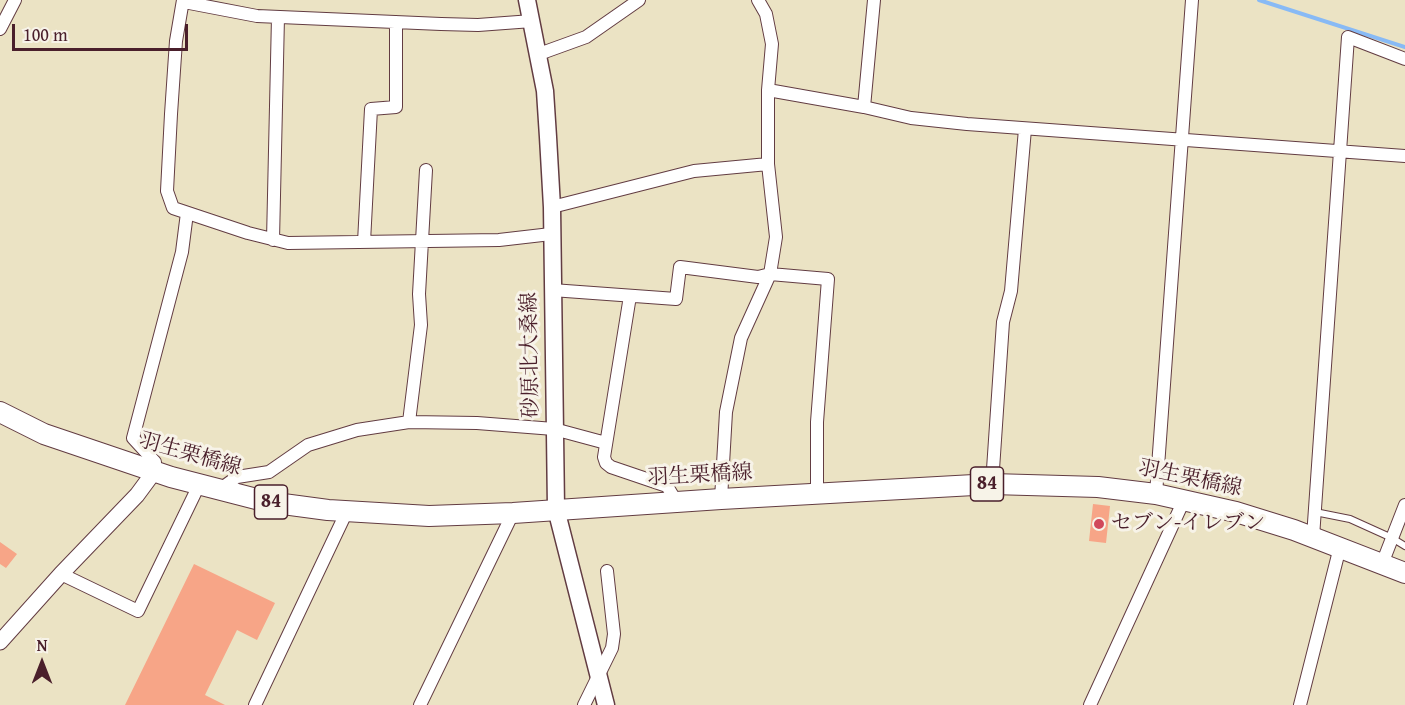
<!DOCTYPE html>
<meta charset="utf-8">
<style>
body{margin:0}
#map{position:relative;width:1405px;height:705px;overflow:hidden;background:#ebe3c4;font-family:"Gentium Book Plus",serif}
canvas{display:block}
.north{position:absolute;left:12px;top:633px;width:60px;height:60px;-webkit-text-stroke:4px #f7f3e8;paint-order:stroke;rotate:0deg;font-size:16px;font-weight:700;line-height:24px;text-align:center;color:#4a1f2b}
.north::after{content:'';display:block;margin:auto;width:21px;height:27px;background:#4a1f2b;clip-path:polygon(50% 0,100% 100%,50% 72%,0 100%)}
.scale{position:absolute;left:12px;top:24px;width:176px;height:27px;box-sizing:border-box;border:3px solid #4a1f2b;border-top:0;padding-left:8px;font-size:18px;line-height:21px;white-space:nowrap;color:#4a1f2b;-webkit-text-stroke:4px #f7f3e8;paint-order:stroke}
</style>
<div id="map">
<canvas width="1405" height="705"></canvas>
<div class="north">N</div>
<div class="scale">100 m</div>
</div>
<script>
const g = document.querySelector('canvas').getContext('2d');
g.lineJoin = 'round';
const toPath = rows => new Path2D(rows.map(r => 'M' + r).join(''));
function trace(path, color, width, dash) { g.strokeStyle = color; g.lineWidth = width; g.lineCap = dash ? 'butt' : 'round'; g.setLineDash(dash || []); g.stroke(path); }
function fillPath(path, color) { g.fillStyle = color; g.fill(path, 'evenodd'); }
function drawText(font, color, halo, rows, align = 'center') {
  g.font = font + ' "Gentium Book Plus","Noto Serif JP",serif'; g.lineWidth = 6; g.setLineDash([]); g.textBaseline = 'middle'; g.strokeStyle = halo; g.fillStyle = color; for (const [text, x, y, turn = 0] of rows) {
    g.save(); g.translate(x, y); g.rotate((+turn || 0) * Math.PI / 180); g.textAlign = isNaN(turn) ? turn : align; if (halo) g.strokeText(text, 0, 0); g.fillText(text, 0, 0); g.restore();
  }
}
const stream = toPath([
 [1259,0,1405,47]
]);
const building = toPath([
 [1093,504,1110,506,1106,543,1089,541],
 [0,542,17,554,6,568,0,564],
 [194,564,275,603,257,640,237,630,205,695,225,705,125,705]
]);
const service = toPath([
 [1315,512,1350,519,1392,538,1405,546]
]);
const minor = toPath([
 [183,0,176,41,171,114,167,191,173,208,248,233,288,243,499,240,551,234],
 [184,2,257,16,441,24,478,25,532,21],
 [0,29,15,0],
 [539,54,586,37,639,0],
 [768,90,864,107,911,118,967,124,1405,156],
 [864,107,874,0],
 [552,207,694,171,768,164],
 [273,240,278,17],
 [364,242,371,109,396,107,396,22],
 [552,290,676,299,680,267,758,277,770,274,828,279,817,422,817,493],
 [630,296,604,457,606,463,611,467,667,486,676,501],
 [409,422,421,325,419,294,426,170],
 [154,472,155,462,133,438,182,252,187,213],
 [992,484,1003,322,1011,291,1025,129],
 [219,490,237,477,269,472,308,445,357,430,409,422,477,423,554,429,606,443],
 [1156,494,1192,0],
 [721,499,726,412,741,338,770,274,776,237,768,164,768,90,772,44,766,14,758,0],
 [1313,537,1348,37,1405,59],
 [1382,564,1405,505],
 [61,574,138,611,199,485],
 [255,705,347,511],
 [420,705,513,513],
 [584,705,612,648,614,634,607,571],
 [1090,705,1184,500],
 [1300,705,1340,547]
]);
const tertiary = toPath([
 [0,642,61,574,137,495,154,472]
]);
const secondary = toPath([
 [527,0,545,91,548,137,552,207,556,509,606,705]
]);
const primary = toPath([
 [0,412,44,434,171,477,268,502,328,510,429,516,513,513,721,499,992,484,1098,487,1156,494,1236,512,1294,530,1405,573]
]);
const markers = [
 [1099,524,6,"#d1495b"]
];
const shields = [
 [987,484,33],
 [271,502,33]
];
const shieldNames = [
 ["84",987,484],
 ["84",271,502]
];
const streetNames = [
 ["砂原北大桑線",531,355,-91],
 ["羽生栗橋線",190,455,16],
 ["羽生栗橋線",700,476,-3],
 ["羽生栗橋線",1190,479,12]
];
const poiNames = [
 ["セブン-イレブン",1111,524]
];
trace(stream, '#88baf5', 4);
fillPath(building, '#f7a587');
trace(service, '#623c42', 8);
trace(minor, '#623c42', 14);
trace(tertiary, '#623c42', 17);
trace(secondary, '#623c42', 19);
trace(primary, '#623c42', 22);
trace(service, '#fff', 6);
trace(minor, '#fff', 12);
trace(tertiary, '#fff', 15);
trace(secondary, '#fff', 16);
trace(primary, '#fff', 20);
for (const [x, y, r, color] of markers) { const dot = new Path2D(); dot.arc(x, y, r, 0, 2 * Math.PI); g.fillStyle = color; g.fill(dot); trace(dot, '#f7f3e8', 2); }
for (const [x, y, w] of shields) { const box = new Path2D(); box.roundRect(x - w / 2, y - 17, w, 34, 4.5); g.fillStyle = '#f7f3e8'; g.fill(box); trace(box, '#4a1f2b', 1.5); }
drawText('bold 20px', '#4a1f2b', null, shieldNames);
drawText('21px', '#4a1f2b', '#f7f3e8', streetNames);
drawText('21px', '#4a1f2b', '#f7f3e8', poiNames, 'left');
</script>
